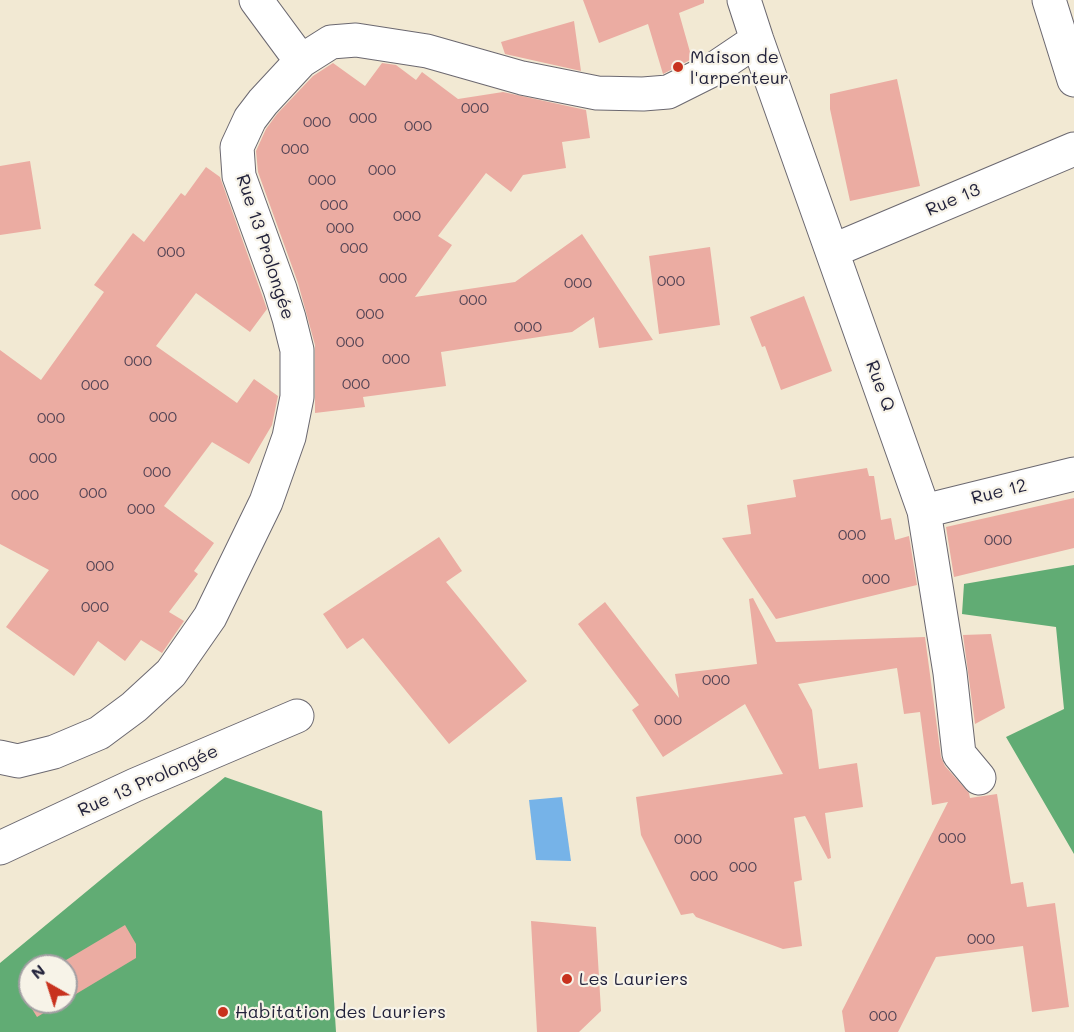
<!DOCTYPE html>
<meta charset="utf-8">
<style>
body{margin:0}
#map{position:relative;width:1074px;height:1032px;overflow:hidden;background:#f2e9d3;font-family:Mali,sans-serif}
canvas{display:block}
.north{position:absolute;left:18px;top:954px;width:60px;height:60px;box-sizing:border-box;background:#f7f3e8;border:2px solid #a29fa3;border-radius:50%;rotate:321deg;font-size:16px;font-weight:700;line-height:24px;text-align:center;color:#22223b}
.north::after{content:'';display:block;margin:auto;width:21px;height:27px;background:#c8321e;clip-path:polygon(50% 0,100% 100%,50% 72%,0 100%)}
</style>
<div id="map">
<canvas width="1074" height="1032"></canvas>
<div class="north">N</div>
</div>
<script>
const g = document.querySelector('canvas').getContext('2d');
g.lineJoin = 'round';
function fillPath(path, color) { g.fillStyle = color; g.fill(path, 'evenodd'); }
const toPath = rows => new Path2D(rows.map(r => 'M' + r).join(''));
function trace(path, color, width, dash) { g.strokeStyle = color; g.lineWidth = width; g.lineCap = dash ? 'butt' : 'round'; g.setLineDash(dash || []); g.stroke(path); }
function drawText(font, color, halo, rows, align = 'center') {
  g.font = font + ' Mali,sans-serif'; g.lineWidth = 4.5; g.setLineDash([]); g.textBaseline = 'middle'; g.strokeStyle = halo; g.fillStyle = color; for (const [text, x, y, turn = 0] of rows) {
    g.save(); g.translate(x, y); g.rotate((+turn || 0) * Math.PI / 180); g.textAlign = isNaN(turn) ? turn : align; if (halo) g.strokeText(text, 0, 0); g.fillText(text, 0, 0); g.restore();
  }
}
const forest = toPath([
 [1074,565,1074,854,1006,737,1064,709,1056,627,962,614,964,584],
 [225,777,322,811,336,1032,0,1032,0,963],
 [30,966,66,966,66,1002,30,1002]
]);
const water = toPath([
 [562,797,571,861,536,860,529,800]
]);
const building = toPath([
 [583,0,704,0,704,3,679,13,692,59,663,74,648,24,599,43],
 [574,21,581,71,505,54,501,42],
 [333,63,365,86,382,63,396,65,416,80,422,72,458,99,503,92,586,110,590,138,562,142,566,168,523,175,511,192,486,173,438,236,452,245,415,297,515,282,582,234,653,340,599,348,594,317,572,332,441,352,446,386,363,397,365,407,315,413,315,345,298,283,258,172,256,151,266,129,277,114,313,76],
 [897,79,920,186,850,201,830,109,830,94],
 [30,161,41,229,0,235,0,166],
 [206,167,220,177,267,309,250,332,196,293,156,346,237,403,254,379,278,396,272,425,249,464,212,442,164,506,214,543,194,571,198,574,169,612,184,621,162,653,141,640,125,661,98,641,74,676,6,627,49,570,0,544,0,350,41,380,104,292,94,285,133,233,144,242,181,193,185,196],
 [710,247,720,325,659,334,649,256],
 [804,296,832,371,781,390,765,346,762,347,750,317],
 [867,468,869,476,874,476,881,520,891,518,895,540,909,536,917,585,776,619,722,538,751,534,747,505,796,497,793,480],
 [1074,498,1074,548,954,577,946,527],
 [439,537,462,571,446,582,527,681,449,744,363,638,347,649,323,614],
 [753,598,776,642,925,637,941,757,945,766,969,793,970,798,997,794,1011,884,1023,882,1027,907,1055,903,1069,1007,1032,1012,1023,946,936,957,898,1032,845,1032,842,1011,948,802,932,805,920,712,904,714,897,668,798,684,812,710,819,769,857,763,863,807,825,813,831,858,828,859,805,816,794,818,802,880,794,882,802,946,783,949,696,917,693,913,681,915,641,835,636,797,783,774,745,704,663,757,632,710,639,705,578,624,605,602,679,698,675,674,757,664,749,599],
 [991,634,1005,708,975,724,963,635],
 [531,921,596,927,601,1011,579,1032,537,1032],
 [125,925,136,944,136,958,66,1000,66,966,56,966],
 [30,982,30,1002,62,1002,37,1017,19,988]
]);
const minor = toPath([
 [256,0,301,61],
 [744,0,757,40,924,511,950,673,959,754,979,778],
 [1049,0,1074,80],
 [832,251,1074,149],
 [924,511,1074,474],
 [0,757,18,761,54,752,99,733,134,707,171,673,210,617,266,502,289,437,297,397,297,350,289,318,280,289,239,176,237,147,250,119,263,102,301,61,331,42,356,40,427,51,522,78,597,93,643,94,668,92,714,69,757,40],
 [0,848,135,785,297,716]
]);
const markers = [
 [678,67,6,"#c8321e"],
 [567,979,6,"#c8321e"],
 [223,1012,6,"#c8321e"]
];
const numberNames = [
 ["000",475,108],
 ["000",363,118],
 ["000",317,122],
 ["000",418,126],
 ["000",295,149],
 ["000",382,170],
 ["000",322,180],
 ["000",334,205],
 ["000",407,216],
 ["000",340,228],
 ["000",354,248],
 ["000",171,252],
 ["000",393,278],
 ["000",671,281],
 ["000",578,283],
 ["000",473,300],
 ["000",370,314],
 ["000",528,327],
 ["000",350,342],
 ["000",396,359],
 ["000",138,361],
 ["000",356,384],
 ["000",95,385],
 ["000",163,417],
 ["000",51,418],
 ["000",43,458],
 ["000",157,472],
 ["000",93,493],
 ["000",25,495],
 ["000",141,509],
 ["000",852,535],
 ["000",998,540],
 ["000",100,566],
 ["000",876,579],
 ["000",95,607],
 ["000",716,680],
 ["000",668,720],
 ["000",952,838],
 ["000",688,839],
 ["000",743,867],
 ["000",704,876],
 ["000",981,939],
 ["000",883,1016]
];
const poiNames = [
 ["Maison de",690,57],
 ["l'arpenteur",690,78],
 ["Les Lauriers",579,979],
 ["Habitation des Lauriers",235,1012]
];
const streetNames = [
 ["Rue 13",953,200,-23],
 ["Rue 13 Prolongée",265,247,72],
 ["Rue Q",880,386,70],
 ["Rue 12",999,492,-14],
 ["Rue 13 Prolongée",148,781,-24]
];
fillPath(forest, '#61ac74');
fillPath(water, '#76b3e8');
fillPath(building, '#ebaca2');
trace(minor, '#6b6870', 35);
trace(minor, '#fff', 33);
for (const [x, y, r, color] of markers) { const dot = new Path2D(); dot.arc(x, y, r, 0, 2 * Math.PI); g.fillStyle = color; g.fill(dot); trace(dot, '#f7f3e8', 2); }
drawText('15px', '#544455', null, numberNames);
drawText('18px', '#22223b', '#f7f3e8', poiNames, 'left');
drawText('18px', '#22223b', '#f7f3e8', streetNames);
</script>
